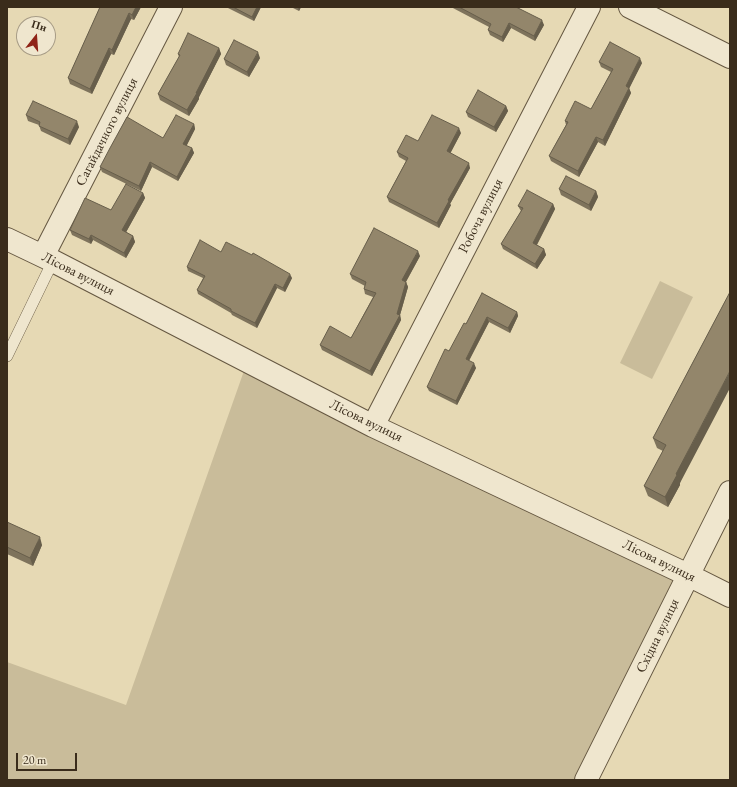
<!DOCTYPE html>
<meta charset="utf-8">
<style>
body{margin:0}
#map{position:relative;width:737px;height:787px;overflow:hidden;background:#e6d9b4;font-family:"EB Garamond",serif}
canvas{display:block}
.frame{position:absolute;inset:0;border:8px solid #3a2c1b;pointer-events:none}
.north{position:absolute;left:16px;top:16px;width:40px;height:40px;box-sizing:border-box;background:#efe6ce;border:1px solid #a79c86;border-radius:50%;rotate:17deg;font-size:11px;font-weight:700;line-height:16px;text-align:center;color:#3a2c1b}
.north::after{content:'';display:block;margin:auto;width:14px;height:18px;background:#8f2418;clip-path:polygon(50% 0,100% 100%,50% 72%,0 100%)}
.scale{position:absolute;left:16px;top:753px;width:61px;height:18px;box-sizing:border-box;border:2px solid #3a2c1b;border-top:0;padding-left:5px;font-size:12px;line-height:14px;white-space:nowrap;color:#3a2c1b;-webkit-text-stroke:3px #efe6ce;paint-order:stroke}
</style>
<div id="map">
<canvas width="737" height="787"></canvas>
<div class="frame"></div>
<div class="north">Пн</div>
<div class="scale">20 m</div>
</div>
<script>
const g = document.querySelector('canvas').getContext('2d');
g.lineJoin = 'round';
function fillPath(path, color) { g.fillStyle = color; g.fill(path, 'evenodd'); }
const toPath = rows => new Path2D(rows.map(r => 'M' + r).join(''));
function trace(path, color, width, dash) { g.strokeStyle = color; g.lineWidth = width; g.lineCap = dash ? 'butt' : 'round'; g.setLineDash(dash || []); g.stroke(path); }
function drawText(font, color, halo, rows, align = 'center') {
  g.font = font + ' "EB Garamond",serif'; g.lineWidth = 3.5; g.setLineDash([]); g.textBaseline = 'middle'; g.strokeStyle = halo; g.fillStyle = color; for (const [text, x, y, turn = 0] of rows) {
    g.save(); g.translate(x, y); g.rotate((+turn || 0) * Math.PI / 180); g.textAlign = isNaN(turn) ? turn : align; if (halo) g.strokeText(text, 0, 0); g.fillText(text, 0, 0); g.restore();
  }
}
const green = toPath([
 [660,281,693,297,652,379,620,363],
 [245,368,678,580,582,780,7,780,7,662,126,705]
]);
const service = toPath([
 [7,356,53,261]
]);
const minor = toPath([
 [630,7,730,57],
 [7,239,53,261,373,426,688,575,730,596],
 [43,256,171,7],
 [373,426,589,7],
 [586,780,730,492]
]);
const wall = toPath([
 [100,7,141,7,134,20,131,19,114,55,111,54,92,94,70,84,68,78],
 [226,7,261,7,254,21],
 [291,7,301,7,299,11],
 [451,7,516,7,544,25,535,41,511,28,503,42,490,35,488,30,489,27],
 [219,48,221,54,199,97,199,99,189,116,160,100,158,94,179,57,178,54],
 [260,58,249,77,226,65,224,59],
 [599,62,642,63,629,88,631,93,605,146,598,142,579,177,551,161,549,156,566,125,565,121,591,109,611,72,601,67],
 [506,106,508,111,496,132,468,117,466,112],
 [26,115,79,127,70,145,41,131,39,125,28,121],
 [194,124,195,129,186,146,192,148,194,153,178,181,152,167,141,191,102,172,100,167],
 [461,133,450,153,470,168,450,204,451,205,439,228,389,202,387,197,406,161,399,157,397,152],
 [559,189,596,191,598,197,591,211,561,195],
 [143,193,145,198,126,232,133,236,135,242,126,258,93,240,91,244,72,235,70,230,111,210],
 [553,204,555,209,537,245,544,249,546,255,537,269,503,249,501,244,521,211,518,206],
 [221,252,292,278,285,292,277,288,257,328,232,315,231,313,198,294,197,290,203,278,188,271,187,267],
 [420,256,406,282,408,287,400,315,401,320,372,376,322,350,320,345,351,338,373,297,365,294,364,289,365,286,352,279,350,274],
 [730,292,680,483,680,485,668,507,648,496,644,486,663,451,657,448,653,438],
 [482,293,517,312,518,316,510,333,489,322,469,361,476,368,457,405,429,391,427,387,466,324],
 [7,522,42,545,33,566,7,554]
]);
const shadedWall = toPath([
 [136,7,141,7,134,20,132,15],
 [257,7,261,7,254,21,252,17],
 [298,7,301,7,299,11],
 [129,13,131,19,114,55,112,50],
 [542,20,544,25,535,41,534,36],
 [509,23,511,28,503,42,502,37],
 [109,48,111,54,92,94,90,89],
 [219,48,221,54,199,97,199,99,189,116,187,110],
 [258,52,260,58,249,77,247,72],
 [640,58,642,63,628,91,626,86],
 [629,88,631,93,605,146,603,140],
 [506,106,508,111,496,132,494,127],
 [77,121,79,127,70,145,68,139],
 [194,124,195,129,185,149,183,144],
 [459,128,461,133,449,156,447,151],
 [596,137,598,142,579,177,578,171],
 [192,148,194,153,178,181,177,177],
 [150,162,152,167,141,191,139,186],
 [469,163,470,168,450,204,451,205,439,228,437,223,448,200],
 [596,191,598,197,591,211,589,205],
 [143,193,145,198,124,236,122,230],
 [553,204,555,209,535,248,533,243],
 [91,235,93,240,91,244,89,239],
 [133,236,135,242,126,258,124,253],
 [544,249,546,255,537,269,535,264],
 [418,251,420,256,404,285,402,280],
 [290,274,292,278,285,292,283,288],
 [406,282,408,287,400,315,401,320,372,376,370,371,397,314],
 [275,284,277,288,257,328,255,323],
 [517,312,518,316,510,333,508,328],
 [487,317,489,322,467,364,466,359],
 [474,363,476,368,457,405,456,401],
 [730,371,730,388,680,483,680,485,668,507,665,497,676,474],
 [40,537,42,545,33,566,30,558]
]);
const building = toPath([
 [100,7,136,7,132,15,129,13,112,50,109,48,90,89,68,78,100,7],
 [233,7,257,7,252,17,233,7],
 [459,7,516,7,542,20,534,36,509,23,502,37,488,30,491,24,459,7],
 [188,33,219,48,196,93,197,93,187,110,158,94,180,55,178,54,188,33],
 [234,40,258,52,247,72,224,59,234,40],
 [610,42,640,58,626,86,629,88,603,140,596,137,578,171,549,156,568,122,565,121,575,101,591,109,613,69,599,62,610,42],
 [478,90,506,106,494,127,466,112,478,90],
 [33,101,77,121,68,139,39,126,40,122,26,115,33,101],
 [176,115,194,124,183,144,192,148,177,177,150,162,139,186,100,167,110,148,127,117,163,138,176,115],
 [432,115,459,128,447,151,469,163,448,200,449,201,437,223,387,197,408,158,397,152,406,135,418,141,432,115],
 [566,176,596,191,589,205,559,189,566,176],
 [126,184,143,193,122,230,133,236,124,253,91,235,89,239,70,230,85,198,111,210,126,184],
 [527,190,553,204,533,243,544,249,535,264,501,244,523,208,518,206,527,190],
 [374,228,418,251,402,280,406,282,397,314,400,315,370,371,320,345,330,326,351,338,376,293,364,289,366,282,350,274,374,228],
 [200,240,221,252,226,242,252,255,253,253,290,274,283,288,275,284,255,323,231,311,231,309,197,290,205,276,187,267,200,240],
 [730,292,730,371,676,474,677,475,665,497,644,486,666,445,653,438,730,292],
 [482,293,517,312,508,328,487,317,466,359,474,363,456,401,427,387,445,349,449,351,464,323,466,324,482,293],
 [7,522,40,537,30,558,7,547,7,522]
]);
const streetNames = [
 ["Сагайдачного вулиця",107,132,-63],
 ["Робоча вулиця",481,216,-63],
 ["Лісова вулиця",78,274,27],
 ["Лісова вулиця",366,421,26],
 ["Лісова вулиця",659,561,26],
 ["Східна вулиця",658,636,-64]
];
fillPath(green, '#c9bc9a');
trace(service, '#655741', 12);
trace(minor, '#655741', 24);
trace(service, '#efe6ce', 11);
trace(minor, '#efe6ce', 22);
fillPath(wall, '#7e735c');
fillPath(shadedWall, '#675e4b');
fillPath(building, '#93866b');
trace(building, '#675e4b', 1);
drawText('14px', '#3a2c1b', '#efe6ce', streetNames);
</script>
